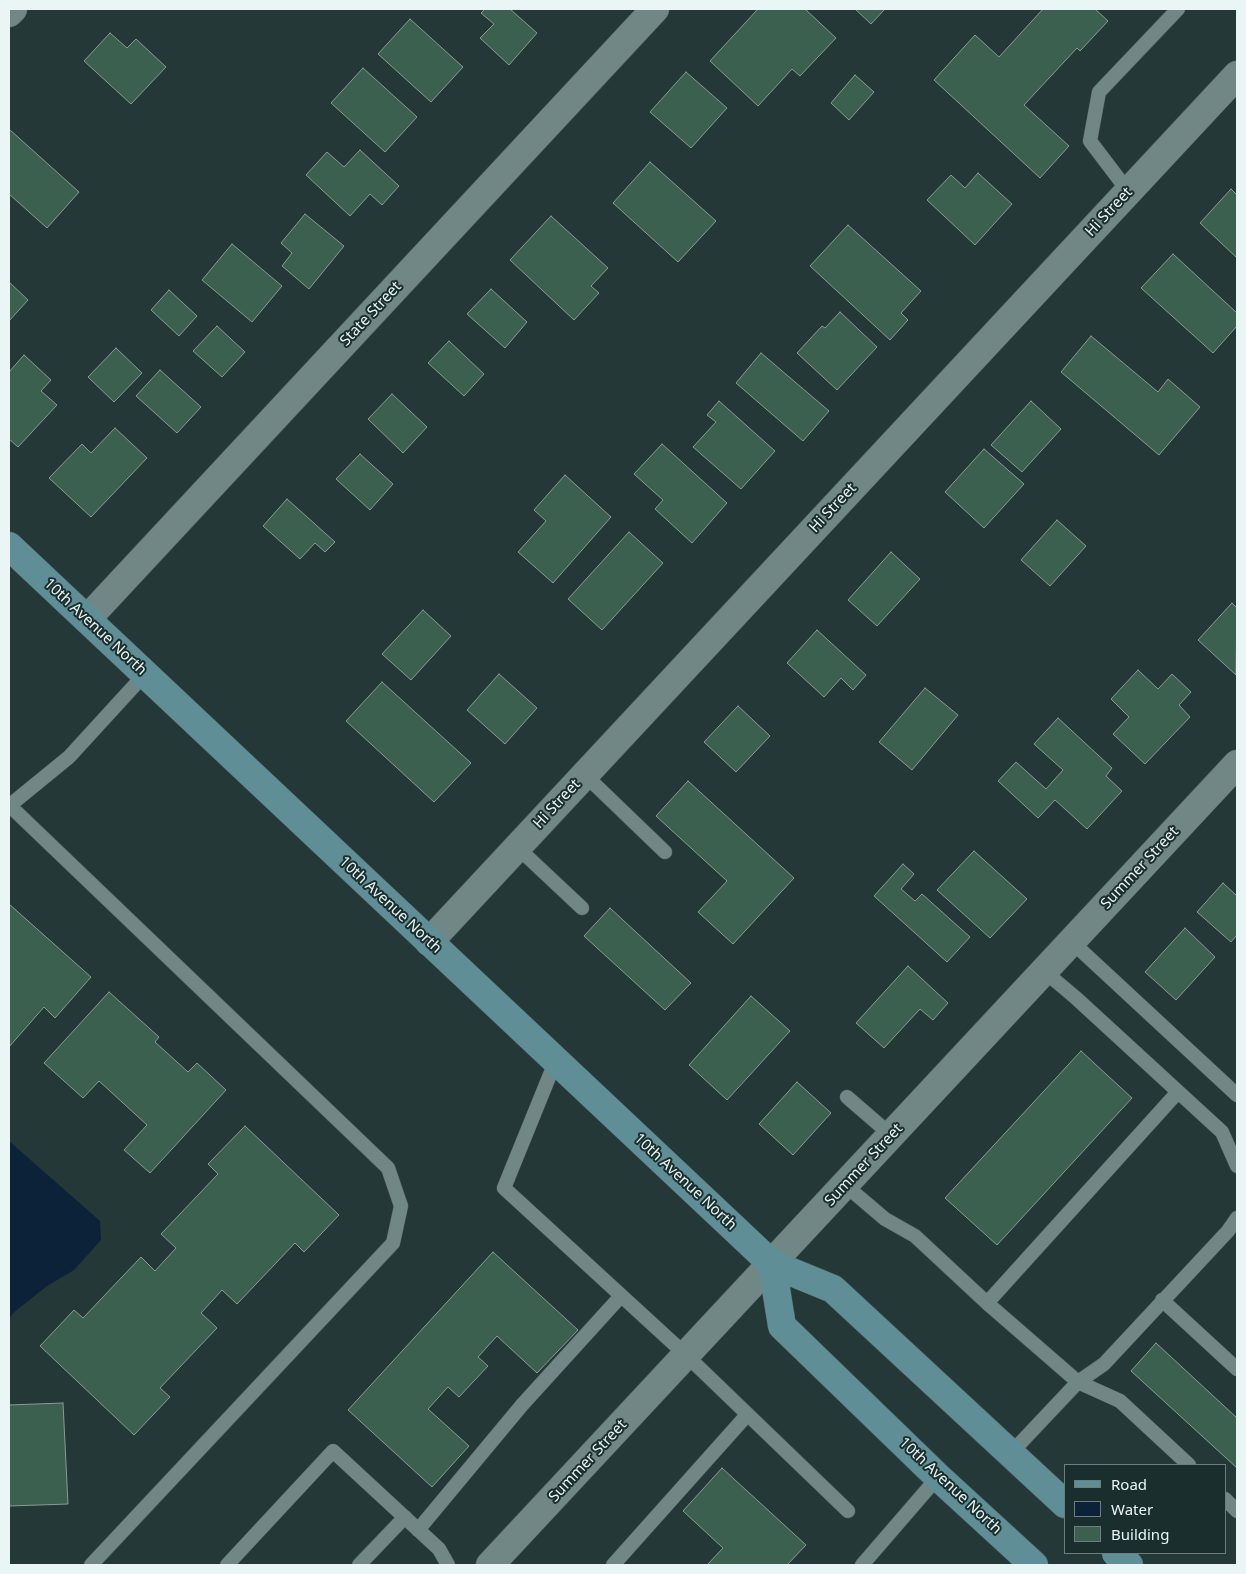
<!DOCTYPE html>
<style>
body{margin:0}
#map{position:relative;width:1246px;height:1574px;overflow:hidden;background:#243837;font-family:"Noto Sans",sans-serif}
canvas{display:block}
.frame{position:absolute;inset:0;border:10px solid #eaf6f5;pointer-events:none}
.legend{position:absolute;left:1064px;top:1464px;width:162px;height:90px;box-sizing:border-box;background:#1a2e2d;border:1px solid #6d7e7d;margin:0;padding:6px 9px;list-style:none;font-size:15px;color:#eaf6f5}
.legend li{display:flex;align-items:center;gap:10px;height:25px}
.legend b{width:25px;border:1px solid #6d7e7d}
</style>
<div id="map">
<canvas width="1246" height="1574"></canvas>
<div class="frame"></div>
<ul class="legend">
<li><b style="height:6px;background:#608e96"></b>Road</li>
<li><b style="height:14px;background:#0b2238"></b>Water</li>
<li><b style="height:14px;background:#3b604f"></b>Building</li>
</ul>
</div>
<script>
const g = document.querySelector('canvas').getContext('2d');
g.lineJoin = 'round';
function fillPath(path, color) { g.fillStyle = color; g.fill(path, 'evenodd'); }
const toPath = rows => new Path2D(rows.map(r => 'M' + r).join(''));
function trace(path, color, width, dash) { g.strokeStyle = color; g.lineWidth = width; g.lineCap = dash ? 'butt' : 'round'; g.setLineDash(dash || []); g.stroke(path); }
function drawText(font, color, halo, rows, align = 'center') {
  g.font = font + ' "Noto Sans",sans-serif'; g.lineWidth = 4; g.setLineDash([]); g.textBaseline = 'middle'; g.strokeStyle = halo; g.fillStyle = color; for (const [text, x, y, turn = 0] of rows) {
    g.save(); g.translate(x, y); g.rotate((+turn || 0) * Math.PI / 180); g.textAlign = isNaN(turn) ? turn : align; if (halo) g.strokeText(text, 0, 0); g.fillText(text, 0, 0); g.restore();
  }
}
const water = toPath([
 [9,1141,100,1221,101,1240,74,1270,47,1286,13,1313,9,1319]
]);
const building = toPath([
 [485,9,510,9,537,33,509,65,480,38,494,24,481,13,485,9],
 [758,9,805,9,836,38,800,76,792,69,758,106,710,61,758,9],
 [855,9,885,9,871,24,855,9],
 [1043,9,1095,9,1108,21,1080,51,1077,48,1024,105,1069,146,1040,178,934,80,975,35,999,57,1043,9],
 [410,19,463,67,431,102,378,54,410,19],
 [110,33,127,48,136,39,166,67,131,104,84,61,110,33],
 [363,68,417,117,385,152,331,103,363,68],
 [686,72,727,108,691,148,650,112,686,72],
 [855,75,874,92,849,120,831,103,855,75],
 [9,129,79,192,47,228,9,194,9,129],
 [360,150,399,186,382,205,370,194,350,216,306,175,327,152,344,167,360,150],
 [650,162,716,221,678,262,613,203,650,162],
 [978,173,1012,204,975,245,927,200,951,175,965,188,978,173],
 [1231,189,1237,195,1237,258,1200,223,1231,189],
 [305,214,344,246,309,289,282,266,292,253,281,243,305,214],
 [551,216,608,268,591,286,599,293,574,320,510,260,551,216],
 [848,225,921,291,901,313,908,320,890,340,810,266,848,225],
 [232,244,282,286,252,322,202,280,232,244],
 [1173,254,1237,313,1237,326,1213,353,1141,288,1173,254],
 [9,282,28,300,9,321,9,282],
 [491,289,527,322,505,348,467,314,491,289],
 [169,290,197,316,179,336,151,310,169,290],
 [840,312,877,347,837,390,797,353,822,326,825,328,840,312],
 [217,326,245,352,222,377,193,351,217,326],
 [1091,336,1158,392,1168,379,1200,407,1159,455,1061,372,1091,336],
 [449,341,484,374,464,396,428,363,449,341],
 [116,348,142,373,114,402,88,377,116,348],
 [761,353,829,411,803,441,736,383,761,353],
 [24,355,51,380,41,391,57,405,18,447,9,439,9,372,24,355],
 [160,370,201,407,177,433,136,396,160,370],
 [392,394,427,427,403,453,368,419,392,394],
 [719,401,775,451,741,489,693,447,716,422,707,415,719,401],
 [1031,401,1061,429,1022,472,991,445,1031,401],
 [115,428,147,458,91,517,49,478,82,444,91,453,115,428],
 [662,444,727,503,692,543,655,509,663,500,634,474,662,444],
 [984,449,1024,484,984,528,945,492,984,449],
 [360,454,393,484,370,510,336,479,360,454],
 [565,475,611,517,553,583,518,552,546,521,534,510,565,475],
 [287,499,335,542,325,552,315,543,300,559,263,526,287,499],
 [1057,520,1086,546,1050,586,1021,560,1057,520],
 [629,532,663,563,602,630,568,599,629,532],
 [891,552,920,579,877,626,848,600,891,552],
 [1232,603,1237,608,1236,675,1198,640,1232,603],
 [423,610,451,636,411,680,382,654,423,610],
 [817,630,866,675,853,690,841,678,824,697,787,663,817,630],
 [1138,670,1158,689,1172,674,1191,692,1179,705,1190,717,1145,764,1113,734,1129,717,1111,699,1138,670],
 [499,674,537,708,505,744,467,710,499,674],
 [382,682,471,763,434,802,346,721,382,682],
 [925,688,958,715,912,770,879,742,925,688],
 [738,706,770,736,736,772,704,742,738,706],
 [1058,718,1112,768,1106,776,1122,791,1087,829,1055,800,1038,818,998,781,1016,762,1046,789,1063,770,1034,744,1058,718],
 [688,781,794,878,733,944,698,912,727,881,656,816,688,781],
 [974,851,1027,899,990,938,937,890,974,851],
 [903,864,914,874,901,889,915,901,922,894,970,937,947,962,874,896,903,864],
 [1223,883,1237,896,1237,935,1231,942,1197,912,1223,883],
 [9,904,91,977,55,1018,44,1007,9,1047,9,904],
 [610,908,691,983,665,1010,584,936,610,908],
 [1185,928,1215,957,1176,1000,1145,972,1185,928],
 [908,966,948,1003,933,1020,920,1009,884,1048,856,1023,908,966],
 [109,992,159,1037,155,1042,188,1072,197,1063,226,1090,150,1173,124,1150,147,1125,99,1081,83,1098,44,1063,109,992],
 [751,996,790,1031,727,1100,689,1065,751,996],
 [1081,1051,1132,1098,997,1245,945,1198,1081,1051],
 [797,1082,831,1113,793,1155,759,1124,797,1082],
 [245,1126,339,1215,304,1252,295,1243,237,1304,222,1290,201,1313,217,1328,160,1388,170,1397,134,1435,40,1346,74,1310,83,1318,141,1257,155,1271,176,1248,161,1234,218,1174,208,1164,245,1126],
 [493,1252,578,1330,537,1373,497,1336,478,1357,488,1366,459,1397,448,1387,428,1409,469,1446,432,1487,348,1410,493,1252],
 [1156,1343,1237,1418,1237,1468,1131,1371,1156,1343],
 [63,1403,68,1504,9,1506,9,1405,63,1403],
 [722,1468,806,1545,787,1565,707,1565,723,1548,683,1511,722,1468]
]);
const lane = toPath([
 [1128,191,1090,141,1099,92,1178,9],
 [585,775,665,852],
 [9,805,388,1168,401,1206,393,1243,91,1565],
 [9,806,69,757,145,674],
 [517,847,582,908],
 [1072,942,1237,1095],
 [1044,971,1076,998,1222,1132,1237,1166],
 [556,1060,504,1188,686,1355,848,1511],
 [847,1097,891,1135],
 [845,1185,885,1219,915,1236,987,1303,1078,1382,1011,1453],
 [1162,1300,1237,1369],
 [987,1303,1177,1093],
 [1078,1382,1104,1364,1228,1231,1237,1218],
 [1078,1382,1120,1401,1189,1465],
 [1225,1499,1237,1511],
 [418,1530,522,1405,621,1296],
 [227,1565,333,1451,439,1549,448,1565],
 [359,1565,405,1517],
 [613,1565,747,1415],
 [862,1565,938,1477]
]);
const street = toPath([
 [9,13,13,9],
 [87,619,655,9],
 [429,942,1237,75],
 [490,1565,1237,764]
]);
const secondary = toPath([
 [9,546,772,1264,833,1289,1065,1504],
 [772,1264,782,1326,938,1477,1034,1565],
 [1116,1553,1129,1565]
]);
const streetNames = [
 ["Hi Street",1109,212,-47],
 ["State Street",371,314,-47],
 ["Hi Street",833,508,-47],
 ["10th Avenue North",95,627,43],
 ["Hi Street",557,804,-47],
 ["Summer Street",1140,868,-47],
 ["10th Avenue North",390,905,43],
 ["Summer Street",864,1165,-47],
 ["10th Avenue North",685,1182,43],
 ["Summer Street",588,1461,-47],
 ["10th Avenue North",950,1486,43]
];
fillPath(water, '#0b2238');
fillPath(building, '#3b604f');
trace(building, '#899c93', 1);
trace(lane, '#465757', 15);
trace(street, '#465757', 29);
trace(secondary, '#465757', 29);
trace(lane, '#718786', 14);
trace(street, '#718786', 28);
trace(secondary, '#608e96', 28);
drawText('15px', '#eaf6f5', '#1a2e2d', streetNames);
</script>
